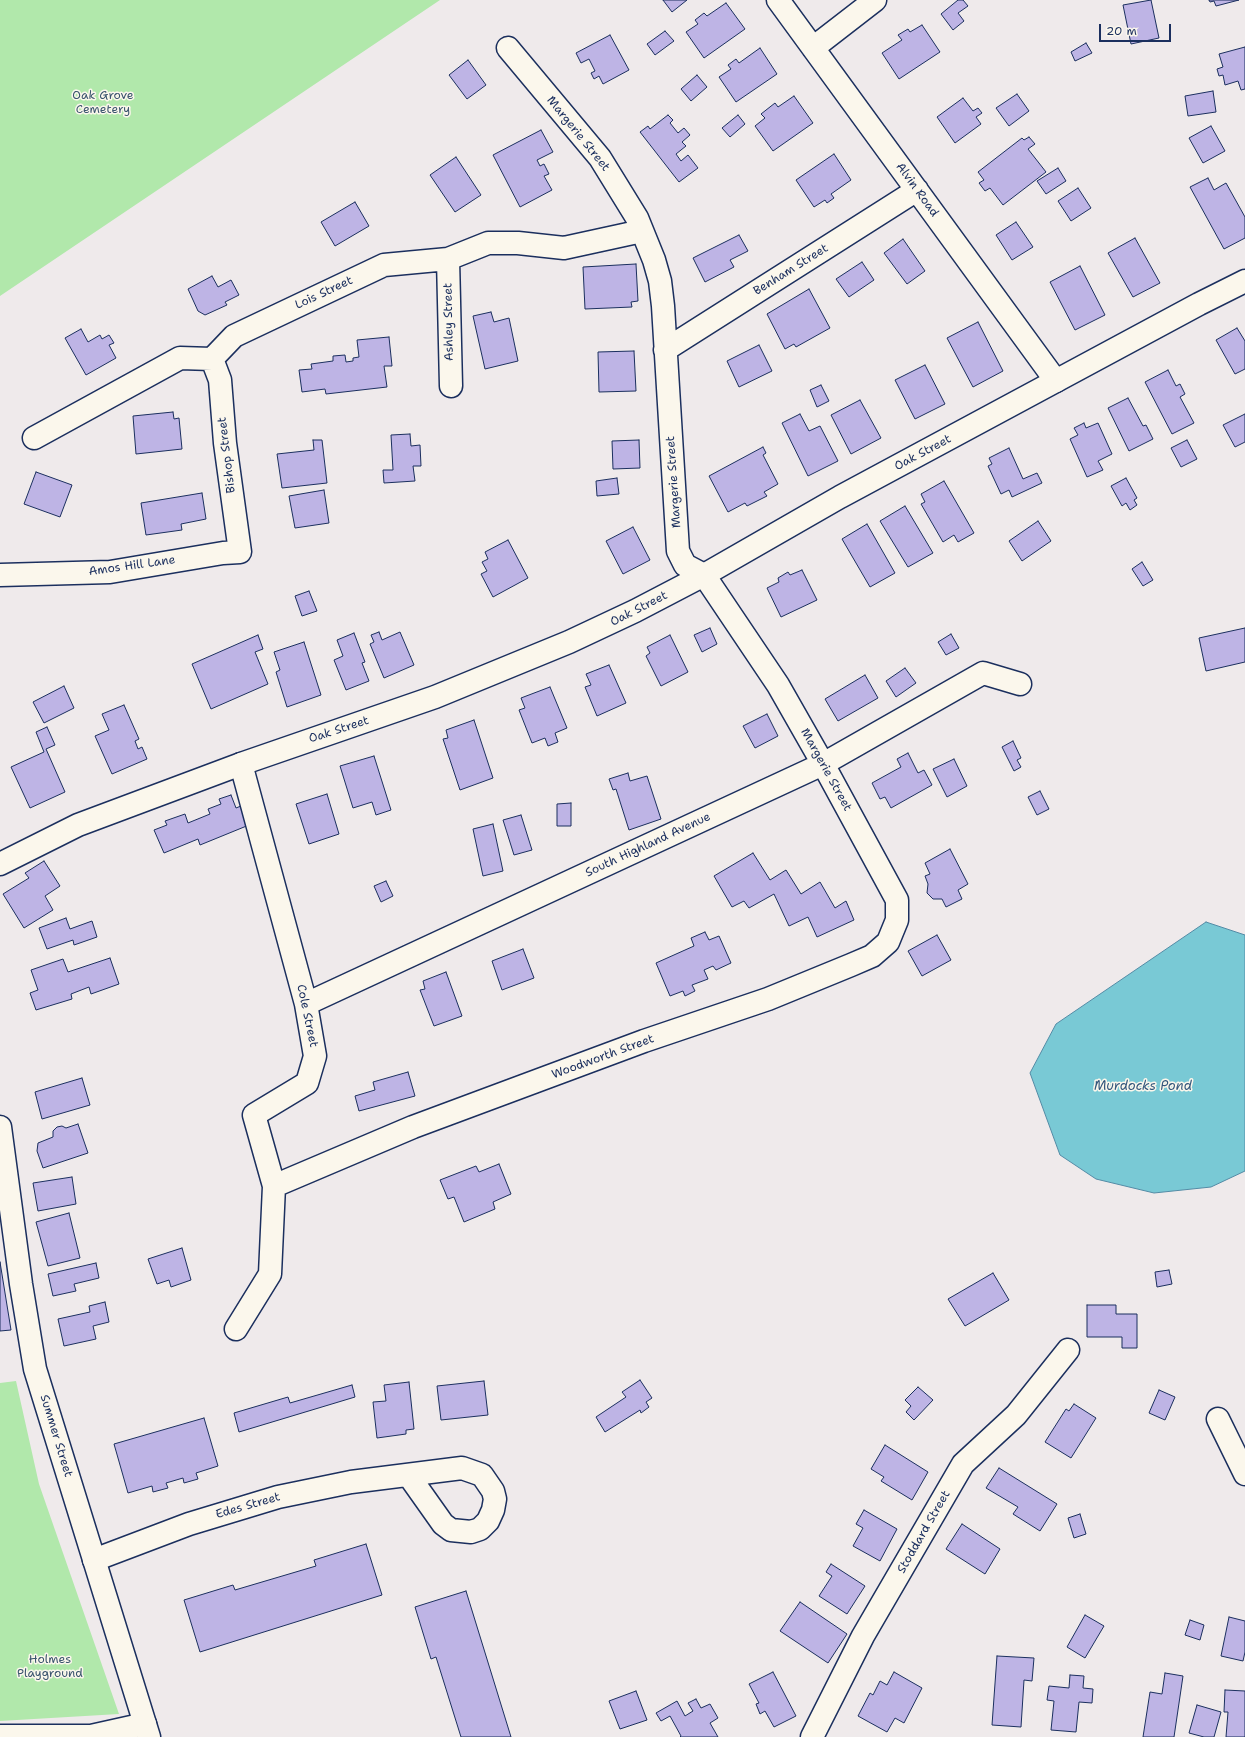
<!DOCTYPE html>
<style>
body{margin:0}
#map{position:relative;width:1245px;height:1737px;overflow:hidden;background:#efeaeb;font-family:"Shantell Sans",sans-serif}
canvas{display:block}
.scale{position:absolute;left:1099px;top:24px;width:72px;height:18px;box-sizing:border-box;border:2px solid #1b2f5e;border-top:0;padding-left:5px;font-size:12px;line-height:14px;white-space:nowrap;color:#1b2f5e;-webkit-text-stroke:3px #fbf7ec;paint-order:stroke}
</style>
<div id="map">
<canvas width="1245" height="1737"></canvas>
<div class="scale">20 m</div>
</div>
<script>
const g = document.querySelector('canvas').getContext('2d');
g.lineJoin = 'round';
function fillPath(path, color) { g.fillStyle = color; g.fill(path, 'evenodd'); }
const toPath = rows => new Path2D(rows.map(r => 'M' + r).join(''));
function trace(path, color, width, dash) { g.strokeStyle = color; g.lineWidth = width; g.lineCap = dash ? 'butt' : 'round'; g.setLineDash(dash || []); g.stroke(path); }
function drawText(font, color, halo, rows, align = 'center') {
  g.font = font + ' "Shantell Sans",sans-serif'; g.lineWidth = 3; g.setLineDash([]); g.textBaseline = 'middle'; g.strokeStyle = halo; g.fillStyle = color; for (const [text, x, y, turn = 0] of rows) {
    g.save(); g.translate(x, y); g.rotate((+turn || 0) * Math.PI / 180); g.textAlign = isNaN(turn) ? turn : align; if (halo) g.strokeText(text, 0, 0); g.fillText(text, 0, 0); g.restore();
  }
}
const green = toPath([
 [0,0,440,0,0,296],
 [16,1381,39,1484,119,1714,0,1721,0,1383]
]);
const water = toPath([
 [1206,922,1245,935,1245,1171,1211,1187,1154,1193,1096,1179,1060,1155,1030,1073,1056,1024,1206,922]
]);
const building = toPath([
 [663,0,687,0,672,12,663,0],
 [958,0,963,0,968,6,958,13,964,21,953,30,941,14,958,0],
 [1151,0,1159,38,1131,44,1123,5,1151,0],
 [1209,0,1239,0,1216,6,1214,1,1210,2,1209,0],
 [726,3,745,29,704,58,686,32,698,24,695,20,704,13,707,16,726,3],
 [922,25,940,52,899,79,882,53,902,40,898,35,908,29,910,32,922,25],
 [665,31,674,41,655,55,647,44,665,31],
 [610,35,629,70,603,84,599,76,594,79,591,73,595,71,589,59,581,63,576,53,610,35],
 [1086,43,1092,53,1075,61,1071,52,1086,43],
 [1245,47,1245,89,1241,90,1238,81,1225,85,1223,75,1219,76,1217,69,1223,67,1219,54,1245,47],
 [760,48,777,74,736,102,719,77,731,69,728,65,736,59,739,63,760,48],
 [468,60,486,85,467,99,449,75,468,60],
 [697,75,707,87,691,101,681,89,697,75],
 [1213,91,1216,112,1188,116,1185,96,1213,91],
 [1017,94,1029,111,1009,126,996,108,1017,94],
 [794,96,813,123,773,151,755,126,765,118,761,114,775,103,778,107,794,96],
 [963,98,973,111,978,108,982,113,976,117,981,124,955,143,937,117,963,98],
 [668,115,673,120,670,123,678,133,684,128,690,135,682,142,686,146,676,154,681,161,688,155,698,168,679,182,640,132,648,126,650,129,668,115],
 [738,115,745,124,730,137,722,128,738,115],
 [1211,126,1225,151,1203,163,1189,138,1211,126],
 [541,130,553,152,537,160,540,166,544,164,549,174,544,176,552,190,520,207,493,155,541,130],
 [1029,137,1035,144,1028,149,1046,172,1003,205,990,188,985,191,979,183,984,180,978,172,1022,138,1024,140,1029,137],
 [834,154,851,180,831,194,834,198,827,203,825,200,814,207,796,180,834,154],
 [456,157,481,195,455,212,430,175,456,157],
 [1058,168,1066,181,1046,194,1037,181,1058,168],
 [1208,178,1214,190,1226,183,1245,217,1245,238,1224,249,1190,187,1208,178],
 [1078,188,1091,208,1071,221,1058,201,1078,188],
 [355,202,369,226,335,246,321,222,355,202],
 [1016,222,1033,247,1012,260,996,235,1016,222],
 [739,235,748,251,730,260,734,267,705,282,693,258,739,235],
 [1135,238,1160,283,1133,297,1108,253,1135,238],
 [903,239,925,271,907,284,884,253,903,239],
 [862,262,874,280,849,297,836,279,862,262],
 [636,264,638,301,631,302,632,307,585,309,583,267,636,264],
 [1080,266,1105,315,1075,330,1050,282,1080,266],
 [212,276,218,287,231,280,239,295,225,302,227,305,205,315,198,311,188,289,212,276],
 [809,289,830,328,796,347,794,344,785,349,767,314,809,289],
 [491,312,494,322,509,318,518,361,485,369,473,316,491,312],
 [978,322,1003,371,973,387,947,338,978,322],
 [1237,328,1245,341,1245,369,1235,374,1216,340,1237,328],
 [81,329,88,342,100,335,102,339,109,335,114,343,109,345,116,358,86,375,65,338,81,329],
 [389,337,392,366,384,366,387,387,326,394,325,389,302,392,299,370,312,369,311,364,333,361,333,356,345,355,346,362,353,361,353,358,359,357,357,340,389,337],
 [759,345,772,371,739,387,727,361,759,345],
 [634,351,636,391,599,392,598,352,634,351],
 [925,365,945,404,915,419,895,380,925,365],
 [1168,370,1176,386,1180,384,1185,394,1180,397,1194,423,1172,434,1145,382,1168,370],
 [821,385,829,401,817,407,810,390,821,385],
 [1128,398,1143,426,1146,425,1153,439,1129,451,1108,408,1128,398],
 [860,400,881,438,851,454,831,415,860,400],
 [173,412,174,419,179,418,182,449,136,454,133,416,173,412],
 [800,414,809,431,820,426,838,461,808,476,782,423,800,414],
 [1245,414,1245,442,1235,447,1223,425,1245,414],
 [1084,423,1086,428,1098,423,1112,454,1098,461,1103,470,1087,477,1070,439,1078,435,1074,428,1084,423],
 [410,434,411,446,420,445,421,466,413,466,415,481,384,483,383,470,393,470,391,435,410,434],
 [313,440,322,440,327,483,282,488,277,454,314,450,313,440],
 [639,440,640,468,613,469,612,441,639,440],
 [1187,440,1197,459,1181,467,1171,448,1187,440],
 [763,447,766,453,763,455,778,484,764,492,767,496,747,506,745,503,728,512,709,476,763,447],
 [1009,448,1023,479,1037,473,1042,483,1012,497,1009,490,1001,494,988,466,992,464,989,458,1009,448],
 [36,472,72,485,60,517,24,504,36,472],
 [617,478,619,494,597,496,596,481,617,478],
 [1126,478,1137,498,1134,500,1137,505,1130,510,1126,503,1122,506,1111,486,1126,478],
 [944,481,974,533,958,542,954,535,943,542,921,504,925,502,921,494,944,481],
 [324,490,329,523,295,528,289,496,324,490],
 [202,493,206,519,181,524,182,530,146,535,141,503,202,493],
 [905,506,933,553,908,567,880,521,905,506],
 [1038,521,1051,541,1022,561,1009,541,1038,521],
 [867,524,895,573,870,587,842,539,867,524],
 [633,527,650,560,623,574,606,541,633,527],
 [508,540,528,578,493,597,481,574,487,571,482,562,488,559,485,552,508,540],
 [1142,562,1153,580,1143,586,1132,569,1142,562],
 [802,570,817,600,781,617,767,588,779,582,778,578,788,572,790,575,802,570],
 [309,591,317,611,302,616,295,596,309,591],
 [710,628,717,644,702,652,694,635,710,628],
 [1245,628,1245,662,1206,671,1199,638,1245,628],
 [379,632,382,640,400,632,414,665,384,678,370,644,374,642,371,635,379,632],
 [354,633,365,662,362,663,369,681,346,690,334,660,343,656,337,640,354,633],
 [951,634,959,648,946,655,938,642,951,634],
 [258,635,263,649,255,652,268,684,211,709,192,664,258,635],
 [670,635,688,672,661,686,646,656,650,653,647,647,670,635],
 [304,642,321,695,287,707,276,672,280,670,274,652,304,642],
 [609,665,626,703,597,716,585,687,591,685,586,674,609,665],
 [905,668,916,683,896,697,886,681,905,668],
 [865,675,878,698,838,721,825,699,865,675],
 [64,686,74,708,44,723,33,702,64,686],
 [550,687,567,728,555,733,558,742,548,746,545,738,532,743,519,710,525,708,521,698,550,687],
 [124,705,139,739,135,741,138,749,142,747,147,759,112,774,95,736,109,730,102,714,124,705],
 [767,714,778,736,755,748,743,726,767,714],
 [474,720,493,778,460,790,443,739,448,738,446,730,474,720],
 [47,727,55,745,46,749,65,792,30,808,11,767,44,752,36,732,47,727],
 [1013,741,1021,758,1017,760,1021,767,1014,771,1002,747,1013,741],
 [908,753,918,773,924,770,932,785,891,808,885,797,880,799,872,783,901,767,897,759,908,753],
 [374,756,391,810,376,815,372,802,353,808,340,766,374,756],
 [954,759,967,786,947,797,933,769,954,759],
 [628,773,630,781,647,776,661,819,629,830,616,789,613,790,609,779,628,773],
 [1040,791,1049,809,1037,815,1028,797,1040,791],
 [327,794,339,834,309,844,296,804,327,794],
 [231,795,236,808,241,806,249,825,200,845,198,839,164,853,154,830,167,825,165,821,185,814,188,823,210,814,208,809,221,804,219,799,231,795],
 [571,803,571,826,557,826,557,804,571,803],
 [521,815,532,850,514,855,503,820,521,815],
 [493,824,503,871,483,876,473,829,493,824],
 [950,849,968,884,958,890,962,899,946,907,942,899,933,899,927,893,928,884,925,876,930,874,925,863,950,849],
 [753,853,770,880,786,870,801,894,820,882,835,908,846,901,854,920,817,937,808,917,789,926,774,894,749,908,744,901,732,907,714,876,753,853],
 [44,861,60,886,45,896,53,910,24,928,3,894,29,878,25,873,44,861],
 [386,881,393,896,381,902,374,886,386,881],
 [66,918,70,929,92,921,97,937,74,945,73,940,47,949,39,928,66,918],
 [705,932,709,940,719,936,731,963,716,970,713,966,704,970,708,979,692,985,695,991,685,996,683,991,670,996,656,963,694,946,691,938,705,932],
 [937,935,951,960,922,976,908,951,937,935],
 [523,949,534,978,502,990,492,961,523,949],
 [110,958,119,984,91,994,89,987,71,994,72,999,36,1010,30,993,38,990,31,970,63,959,68,972,110,958],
 [446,972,462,1016,434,1026,420,990,425,989,423,981,446,972],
 [408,1072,415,1096,359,1111,355,1096,375,1090,373,1082,408,1072],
 [82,1078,90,1105,42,1119,35,1092,82,1078],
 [78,1124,88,1153,43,1168,37,1151,38,1143,53,1137,53,1131,57,1127,62,1126,66,1128,78,1124],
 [499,1164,511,1194,493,1202,495,1209,464,1222,454,1197,448,1199,440,1180,476,1166,479,1172,499,1164],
 [72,1177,76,1204,38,1211,33,1183,72,1177],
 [69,1213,80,1258,48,1266,36,1222,69,1213],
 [182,1248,191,1280,171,1287,169,1280,157,1284,148,1259,182,1248],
 [0,1262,11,1330,0,1331,0,1262],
 [96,1263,99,1278,74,1284,76,1291,53,1296,48,1274,96,1263],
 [1169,1270,1172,1284,1157,1287,1155,1272,1169,1270],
 [993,1273,1009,1300,965,1326,948,1299,993,1273],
 [105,1302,109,1322,93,1326,96,1339,64,1346,58,1319,90,1312,89,1306,105,1302],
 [1087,1305,1116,1305,1116,1314,1137,1314,1137,1348,1122,1348,1122,1337,1087,1337,1087,1305],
 [640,1380,652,1398,646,1402,649,1407,641,1413,640,1410,605,1432,596,1417,626,1397,622,1392,640,1380],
 [484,1381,488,1415,441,1420,437,1386,484,1381],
 [409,1382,414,1429,406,1430,406,1434,377,1438,373,1402,386,1401,384,1385,409,1382],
 [352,1385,355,1397,239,1432,234,1413,288,1397,290,1403,352,1385],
 [918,1387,933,1400,914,1420,906,1412,911,1406,905,1400,918,1387],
 [1159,1390,1175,1397,1165,1420,1149,1413,1159,1390],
 [1074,1404,1096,1418,1071,1458,1045,1442,1066,1409,1069,1411,1074,1404],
 [204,1418,218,1466,196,1473,198,1479,184,1483,183,1478,166,1483,168,1488,153,1492,152,1486,128,1493,114,1444,204,1418],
 [885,1445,928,1472,912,1500,881,1481,884,1477,871,1469,885,1445],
 [999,1468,1057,1504,1040,1531,1013,1514,1018,1507,986,1488,999,1468],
 [864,1510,897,1529,880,1561,853,1546,863,1528,856,1524,864,1510],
 [1080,1514,1086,1534,1074,1538,1068,1518,1080,1514],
 [962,1524,1000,1549,985,1574,946,1549,962,1524],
 [366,1544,382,1595,200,1652,184,1600,233,1585,235,1590,316,1566,314,1560,366,1544],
 [831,1564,865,1586,847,1614,819,1596,832,1576,826,1572,831,1564],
 [466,1591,511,1737,461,1737,436,1657,431,1659,415,1607,466,1591],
 [800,1602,847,1634,828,1663,780,1631,800,1602],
 [1085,1615,1104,1626,1085,1658,1067,1647,1085,1615],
 [1229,1617,1245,1621,1245,1652,1243,1661,1221,1656,1229,1617],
 [1190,1620,1204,1625,1200,1640,1185,1635,1190,1620],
 [997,1656,1034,1658,1032,1681,1024,1680,1021,1727,992,1725,997,1656],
 [773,1672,796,1716,774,1727,765,1711,760,1714,756,1704,759,1703,749,1684,773,1672],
 [894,1672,922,1688,904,1723,895,1718,887,1732,858,1716,870,1693,873,1695,880,1681,887,1685,894,1672],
 [1165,1673,1183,1676,1174,1737,1143,1737,1150,1692,1162,1694,1165,1673],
 [1070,1675,1084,1676,1083,1688,1093,1689,1092,1703,1079,1702,1076,1732,1051,1730,1054,1701,1047,1700,1049,1686,1069,1688,1070,1675],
 [1225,1690,1245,1691,1245,1737,1226,1737,1228,1712,1224,1712,1225,1690],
 [636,1691,647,1720,620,1729,609,1701,636,1691],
 [696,1699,701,1708,710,1704,718,1718,710,1723,718,1737,680,1737,681,1736,670,1716,661,1721,656,1713,677,1701,685,1716,693,1711,688,1703,696,1699],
 [1197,1705,1221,1712,1214,1737,1204,1737,1189,1733,1197,1705]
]);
const minor = toPath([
 [778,0,1056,381],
 [813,48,875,0],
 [448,259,451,386],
 [665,350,917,190],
 [34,438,180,358,212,359,234,336,384,265,448,259,488,243,518,243,564,248,642,231],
 [0,575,110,572,223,553,240,552,225,443,220,380,212,359],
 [306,1004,823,764,983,673,1020,684],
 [274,1186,413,1127,644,1041,768,999,851,965,872,956,888,942,897,920,897,900,823,764,778,685,704,575,685,565,678,551,663,306,660,281,654,260,637,218,600,158,508,48],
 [236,1329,270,1274,274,1186,254,1115,307,1083,315,1056,306,1004,241,764],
 [1218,1419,1245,1474],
 [94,1560,189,1524,278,1497,351,1482,462,1468,482,1475,493,1491,495,1499,493,1510,488,1521,480,1529,471,1532,451,1530,443,1524,409,1476],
 [0,1736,91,1736,145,1724],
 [812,1737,863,1636,963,1464,1016,1415,1068,1350]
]);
const secondary = toPath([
 [0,864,78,825,241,764,435,697,569,642,635,611,704,575,840,497,1199,304,1245,281],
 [0,1127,21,1284,35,1369,149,1737]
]);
const parkNames = [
 ["Oak Grove",103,96],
 ["Cemetery",103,110],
 ["Holmes",50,1660],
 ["Playground",50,1674]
];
const streetNames = [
 ["Margerie Street",578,134,51],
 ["Alvin Road",917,190,54],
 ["Benham Street",791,270,-32],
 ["Lois Street",324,293,-25],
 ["Ashley Street",449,322,-91],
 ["Oak Street",923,453,-28],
 ["Bishop Street",227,455,-97],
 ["Margerie Street",674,482,-94],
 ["Amos Hill Lane",132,566,-8],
 ["Oak Street",639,609,-27],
 ["Oak Street",339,730,-18],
 ["Margerie Street",826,770,61],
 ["South Highland Avenue",648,845,-25],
 ["Cole Street",307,1016,78],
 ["Woodworth Street",603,1057,-20],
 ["Summer Street",56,1436,73],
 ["Edes Street",248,1506,-16],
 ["Stoddard Street",924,1532,-60]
];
const waterNames = [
 ["Murdocks Pond",1143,1087]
];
fillPath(green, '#b1e8ab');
fillPath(water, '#79c9d5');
trace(water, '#538ba5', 1);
fillPath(building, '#beb4e5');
trace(building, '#1b2f5e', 1);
trace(minor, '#1b2f5e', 25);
trace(secondary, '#1b2f5e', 25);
trace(minor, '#fbf7ec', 22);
trace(secondary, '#fbf7ec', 22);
drawText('12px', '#39546d', '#fbf7ec', parkNames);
drawText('12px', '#1b2f5e', '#fbf7ec', streetNames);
drawText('italic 13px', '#32567c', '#fbf7ec', waterNames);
</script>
